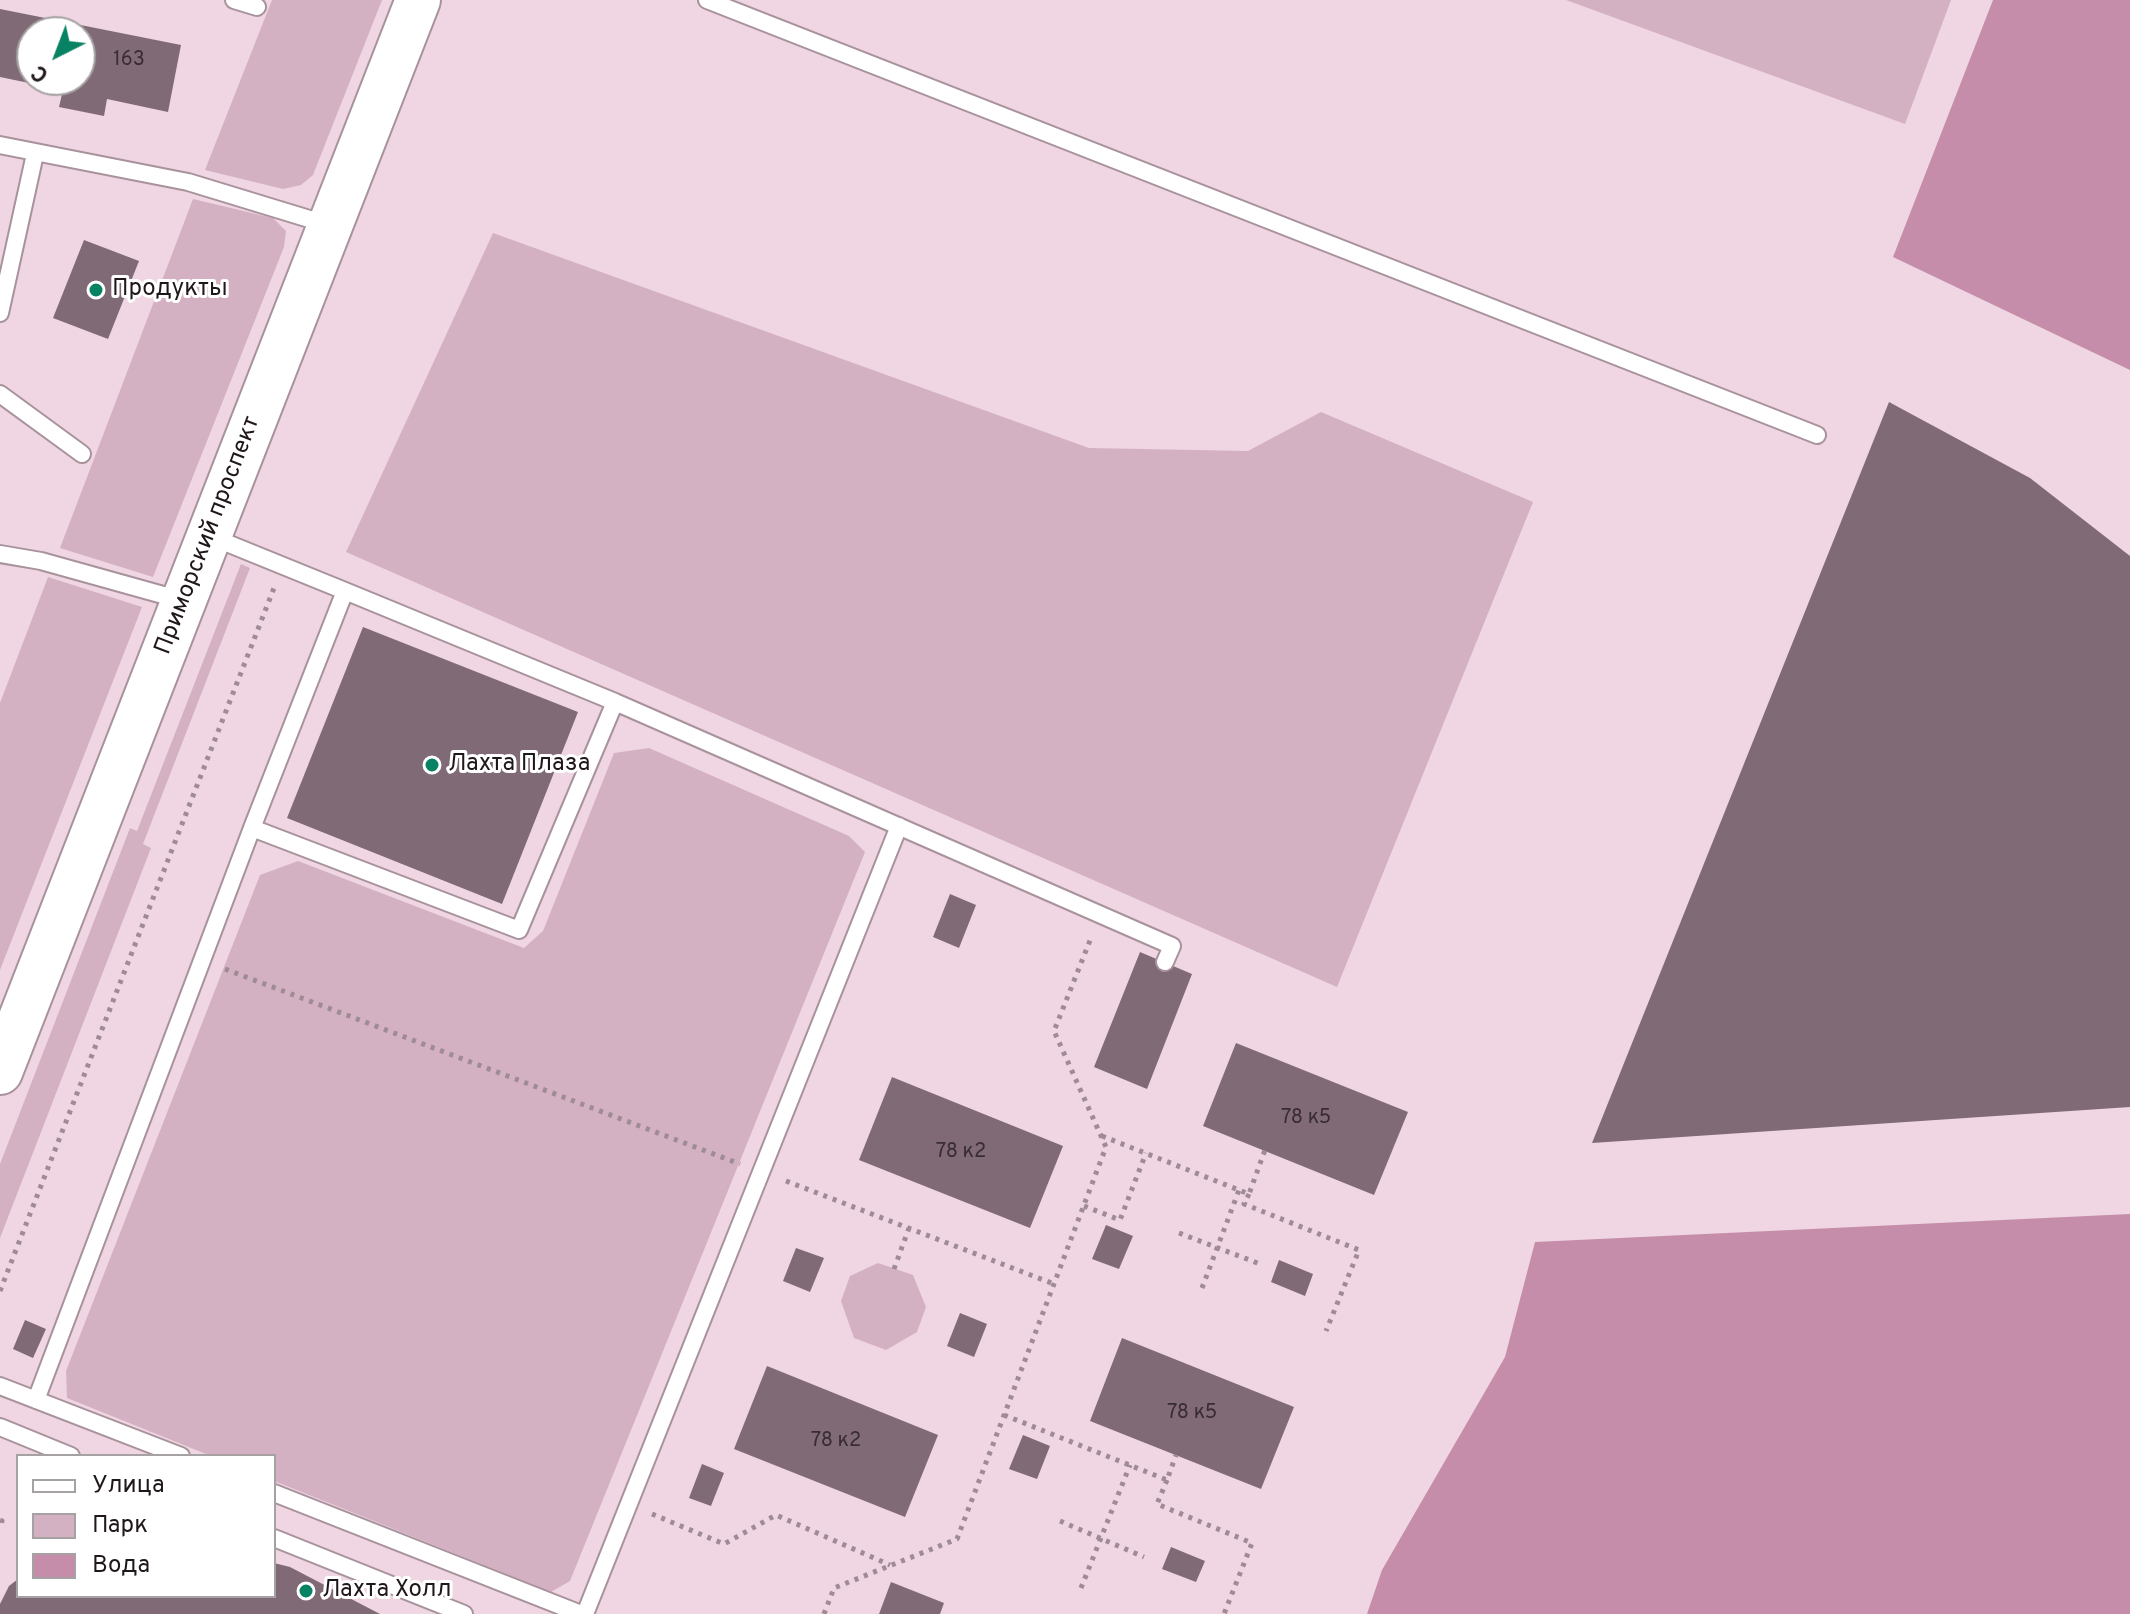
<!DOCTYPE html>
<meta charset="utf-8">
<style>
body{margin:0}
#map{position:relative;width:2130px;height:1614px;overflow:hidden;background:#efd6e2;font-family:Overpass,sans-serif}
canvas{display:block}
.legend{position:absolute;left:16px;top:1454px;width:260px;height:144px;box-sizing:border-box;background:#fff;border:2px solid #a6a2a4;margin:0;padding:10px 14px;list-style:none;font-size:24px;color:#20171b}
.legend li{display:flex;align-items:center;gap:16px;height:40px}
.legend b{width:40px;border:2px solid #a6a2a4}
.north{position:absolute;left:16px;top:16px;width:80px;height:80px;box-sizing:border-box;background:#fff;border:2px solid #a6a2a4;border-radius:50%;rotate:222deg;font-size:22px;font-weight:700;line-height:32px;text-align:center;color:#20171b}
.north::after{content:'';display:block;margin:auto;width:28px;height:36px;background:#078262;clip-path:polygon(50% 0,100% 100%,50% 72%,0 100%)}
</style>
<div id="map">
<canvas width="2130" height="1614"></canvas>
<ul class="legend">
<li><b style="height:10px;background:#fff"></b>Улица</li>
<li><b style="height:22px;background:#d4b1c2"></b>Парк</li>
<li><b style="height:22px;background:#c58da9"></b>Вода</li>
</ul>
<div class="north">С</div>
</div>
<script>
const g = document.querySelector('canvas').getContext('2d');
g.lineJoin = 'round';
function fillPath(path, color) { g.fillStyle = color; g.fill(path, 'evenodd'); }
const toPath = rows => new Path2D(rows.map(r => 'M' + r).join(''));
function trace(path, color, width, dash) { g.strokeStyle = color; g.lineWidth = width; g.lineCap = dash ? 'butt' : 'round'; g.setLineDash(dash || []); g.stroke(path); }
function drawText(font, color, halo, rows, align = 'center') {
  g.font = font + ' Overpass,sans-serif'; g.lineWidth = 6; g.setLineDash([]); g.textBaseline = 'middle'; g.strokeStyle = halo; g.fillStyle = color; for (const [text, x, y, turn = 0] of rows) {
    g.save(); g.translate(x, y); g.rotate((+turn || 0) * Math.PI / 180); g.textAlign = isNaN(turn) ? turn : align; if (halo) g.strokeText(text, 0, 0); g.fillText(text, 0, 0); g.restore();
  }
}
const green = toPath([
 [272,0,382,0,313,175,301,185,283,189,205,170],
 [1566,0,1951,0,1905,124],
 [193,199,273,218,286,231,284,247,153,577,60,548],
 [493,233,1089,448,1248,451,1321,412,1533,502,1337,987,346,552],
 [241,564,250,568,143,844,151,848,0,1238,0,1164,130,828,137,831],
 [48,577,142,607,0,970,0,703],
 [649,748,849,836,865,852,570,1581,551,1592,274,1481,274,1456,211,1456,67,1398,66,1371,260,875,298,861,524,948,543,931,614,753],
 [878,1263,913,1275,926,1307,917,1332,886,1350,854,1338,841,1301,850,1276]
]);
const water = toPath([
 [1993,0,2130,0,2130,370,1893,257],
 [2130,1214,2130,1614,1367,1614,1382,1570,1505,1357,1535,1242]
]);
const building = toPath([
 [0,9,181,45,168,112,107,99,104,116,59,107,63,90,0,77],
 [32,32,80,32,80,80,32,80],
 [84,240,139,261,108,339,53,318],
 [1889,402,2030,478,2130,556,2130,1107,1592,1143],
 [363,627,578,712,502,904,287,818],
 [950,894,976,905,959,948,933,937],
 [1140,952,1192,974,1147,1089,1094,1067],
 [1236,1043,1408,1112,1374,1195,1203,1126],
 [892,1077,1063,1146,1030,1228,859,1160],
 [1106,1225,1133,1236,1119,1269,1092,1259],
 [796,1248,824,1258,810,1292,783,1281],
 [1279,1260,1313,1274,1305,1296,1271,1282],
 [960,1313,987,1324,974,1357,947,1346],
 [25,1320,46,1329,33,1358,13,1349],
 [1122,1338,1294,1407,1261,1489,1090,1421],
 [767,1366,938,1435,905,1517,734,1449],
 [1023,1435,1050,1446,1037,1479,1009,1469],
 [702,1464,724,1473,711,1506,689,1498],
 [1171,1547,1205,1561,1196,1582,1162,1569],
 [274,1563,290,1567,380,1614,0,1614,0,1604,9,1586,18,1579,18,1596,274,1596],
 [891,1582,944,1603,940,1614,879,1614]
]);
const path = toPath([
 [225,969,740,1164],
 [1102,1136,1249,1194,1265,1150],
 [786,1181,1054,1284],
 [1249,1194,1244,1204,1359,1250,1326,1331],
 [1084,1206,1120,1220,1146,1153],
 [1179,1233,1260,1264],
 [894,1269,909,1228],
 [1202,1288,1239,1190],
 [0,1291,274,588],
 [1004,1415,1167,1480,1176,1455],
 [1167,1480,1157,1504,1252,1543,1224,1614],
 [652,1514,724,1544,776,1515,890,1565],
 [0,1520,2,1521,0,1526],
 [1060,1521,1144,1557],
 [1081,1588,1130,1465],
 [824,1614,834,1588,957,1539,1106,1147,1054,1031,1091,938]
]);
const lane = toPath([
 [234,0,257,7],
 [707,0,1817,435],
 [0,145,188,182,329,225],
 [0,313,35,154],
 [0,394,82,454],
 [212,537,345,591,615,702,519,930,252,828,345,591],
 [0,554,41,561,181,600],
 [615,702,1172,946,1165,962],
 [0,1386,181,1456],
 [36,1400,252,828],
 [0,1427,71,1456],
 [274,1493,581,1614],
 [274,1538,464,1614],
 [585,1614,899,826]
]);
const secondary = toPath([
 [0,1072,418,0]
]);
const markers = [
 [96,290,8,"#078262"],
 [432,765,8,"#078262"],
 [306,1591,8,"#078262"]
];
const numberNames = [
 ["163",129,61],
 ["78 к5",1306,1119],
 ["78 к2",961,1153],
 ["78 к5",1192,1414],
 ["78 к2",836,1442]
];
const poiNames = [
 ["Продукты",112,290],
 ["Лахта Плаза",448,765],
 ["Лахта Холл",322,1591]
];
const streetNames = [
 ["Приморский проспект",209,536,-69]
];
fillPath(green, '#d4b1c2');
fillPath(water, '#c58da9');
fillPath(building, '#806a75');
trace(lane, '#a8929c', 20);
trace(secondary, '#a8929c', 48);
trace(path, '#9e8b94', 5, [4, 6]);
trace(lane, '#fff', 16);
trace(secondary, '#fff', 44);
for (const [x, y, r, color] of markers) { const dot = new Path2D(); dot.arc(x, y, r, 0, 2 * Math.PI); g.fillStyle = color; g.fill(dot); trace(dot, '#fff', 3); }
drawText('20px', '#382c32', null, numberNames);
drawText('24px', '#20171b', '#fff', poiNames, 'left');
drawText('24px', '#20171b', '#fff', streetNames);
</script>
